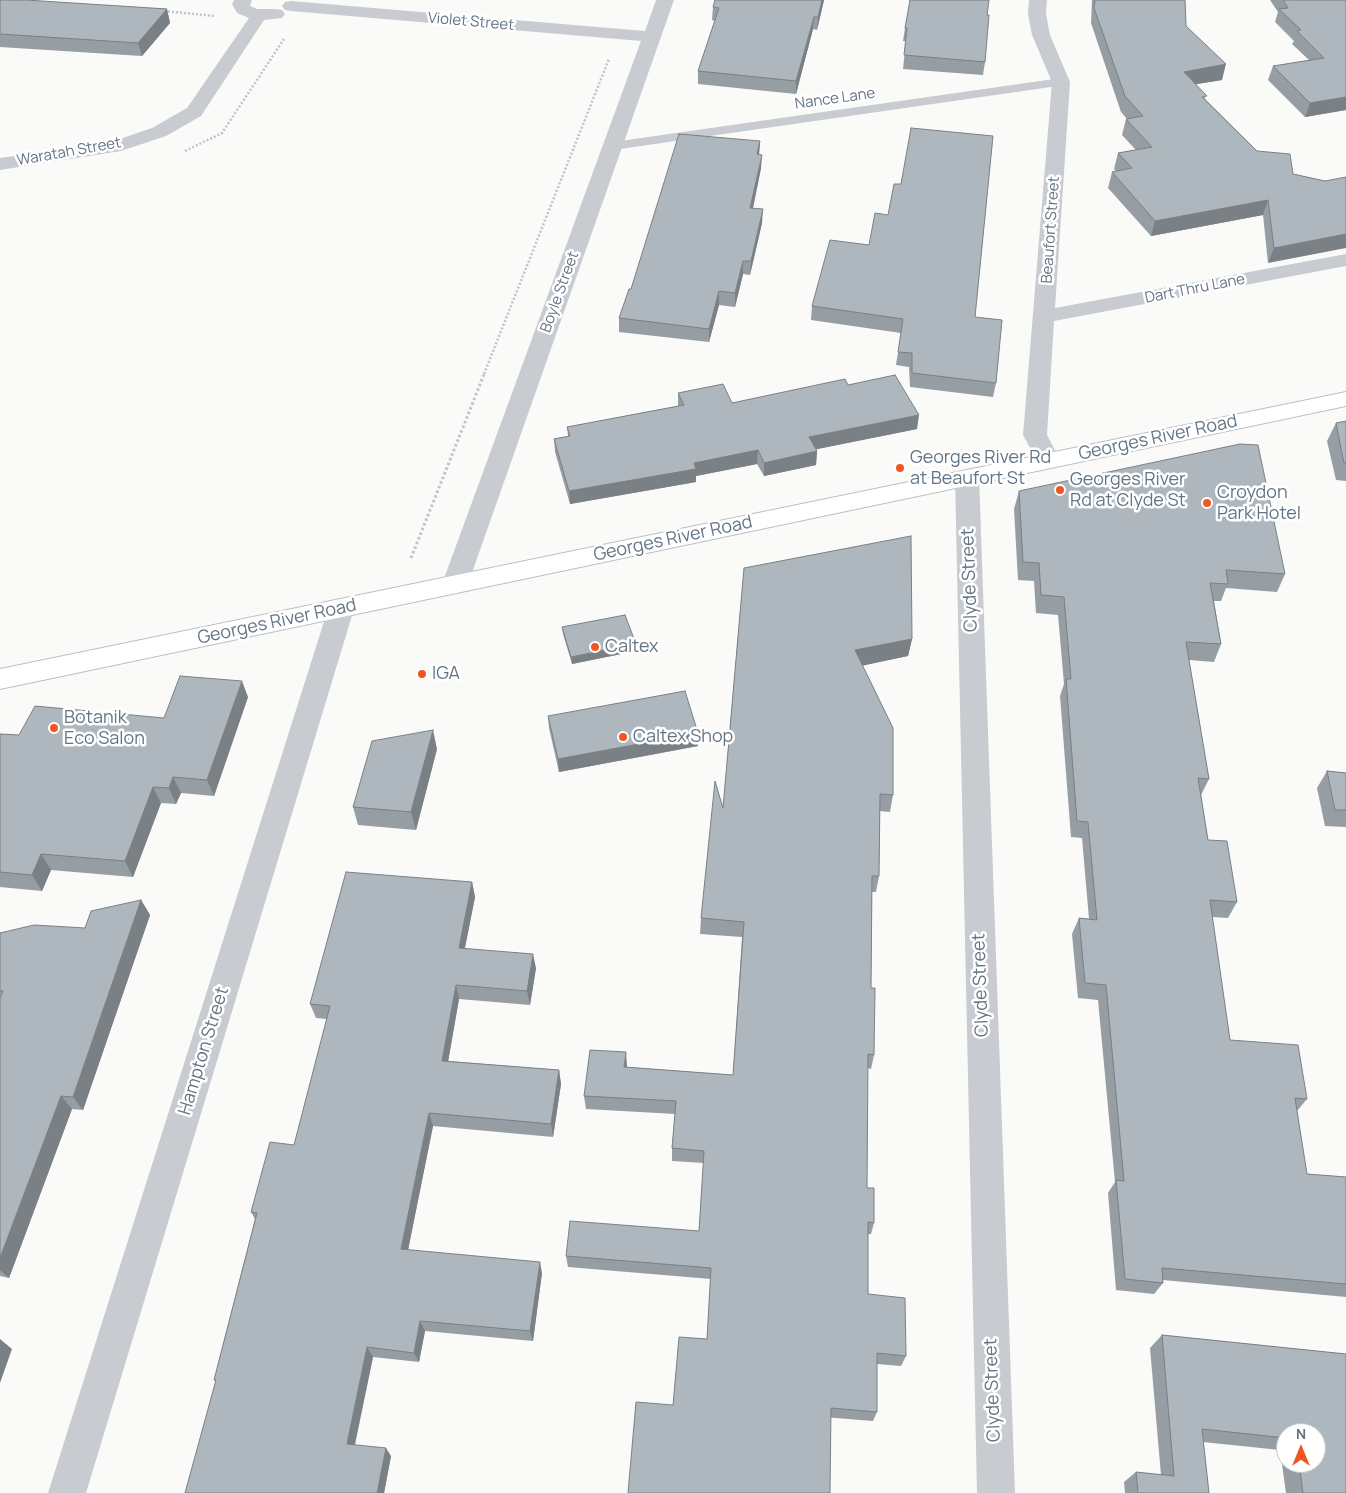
<!DOCTYPE html>
<style>
body{margin:0}
#map{position:relative;width:1346px;height:1493px;overflow:hidden;background:#fafaf8;font-family:Manrope,sans-serif}
canvas{display:block}
.north{position:absolute;left:1276px;top:1423px;width:50px;height:50px;box-sizing:border-box;background:#fff;border:1px solid #c1c8ce;border-radius:50%;rotate:0deg;font-size:14px;font-weight:700;line-height:20px;text-align:center;color:#637585}
.north::after{content:'';display:block;margin:auto;width:18px;height:22px;background:#ef5622;clip-path:polygon(50% 0,100% 100%,50% 72%,0 100%)}
</style>
<div id="map">
<canvas width="1346" height="1493"></canvas>
<div class="north">N</div>
</div>
<script>
const g = document.querySelector('canvas').getContext('2d');
g.lineJoin = 'round';
const toPath = rows => new Path2D(rows.map(r => 'M' + r).join(''));
function trace(path, color, width, dash) { g.strokeStyle = color; g.lineWidth = width; g.lineCap = dash ? 'butt' : 'round'; g.setLineDash(dash || []); g.stroke(path); }
function fillPath(path, color) { g.fillStyle = color; g.fill(path, 'evenodd'); }
function drawText(font, color, halo, rows, align = 'center') {
  g.font = font + ' Manrope,sans-serif'; g.lineWidth = 5; g.setLineDash([]); g.textBaseline = 'middle'; g.strokeStyle = halo; g.fillStyle = color; for (const [text, x, y, turn = 0] of rows) {
    g.save(); g.translate(x, y); g.rotate((+turn || 0) * Math.PI / 180); g.textAlign = isNaN(turn) ? turn : align; if (halo) g.strokeText(text, 0, 0); g.fillText(text, 0, 0); g.restore();
  }
}
const pathFar1 = toPath([
 [164,11,215,16],
 [185,151,222,133,284,39],
 [484,374,609,59]
]);
const path = toPath([
 [411,558,485,372]
]);
const lane = toPath([
 [1061,78,1067,82,1065,85,613,150,606,146,613,142,1061,78]
]);
const street = toPath([
 [234,0,252,0,250,6,257,9,276,9,282,10,285,14,282,18,264,20,201,116,166,136,121,151,0,170,0,158,111,142,152,128,187,108,249,18,237,13,232,4,234,0],
 [656,0,674,0,468,584,464,591,455,593,446,591,442,584,641,41,291,11,285,10,282,6,285,2,291,1,645,31,656,0],
 [1029,0,1047,0,1046,14,1050,35,1070,82,1055,308,1346,254,1346,266,1054,321,1047,435,1060,460,1056,466,1048,468,1040,466,1023,435,1052,82,1032,35,1028,14,1029,0],
 [967,469,975,471,979,477,1015,1493,977,1493,955,477,959,471,967,469],
 [341,599,350,602,354,609,86,1493,48,1493,328,609,332,602,341,599]
]);
const primary = toPath([
 [1346,392,1346,406,0,689,0,669,1346,392]
]);
const wall = toPath([
 [0,0,167,9,170,23,142,56,0,47],
 [824,0,817,30,813,29,796,94,698,84,698,71,715,21,712,20,713,7],
 [1092,0,1185,0,1186,26,1222,80,1196,84,1206,100,1257,151,1293,174,1325,181,1268,263,1263,215,1151,236,1108,188,1112,172,1116,171,1114,169,1118,153,1136,150,1122,135,1126,119,1127,119,1121,112,1091,23],
 [1270,0,1346,0,1346,110,1305,117,1268,80,1273,66,1309,60,1292,44,1294,41,1275,22,1278,12],
 [987,15,985,62,983,75,903,69,906,41,903,41,905,28],
 [760,141,759,154,761,168,753,208,762,223,750,275,743,274,735,307,719,305,709,342,619,332,619,318],
 [888,215,975,317,996,383,993,397,910,387,909,367,896,365,901,333,811,320,812,306,869,245],
 [848,385,917,429,816,449,817,451,816,465,764,476,757,464,696,476,696,482,570,504,555,452,554,439,568,436,567,427,678,406,678,393,732,403],
 [1346,421,1346,481,1336,480,1327,441,1336,423],
 [1019,491,1285,574,1277,592,1226,588,1221,601,1214,601,1221,644,1214,662,1189,660,1209,779,1201,795,1208,840,1237,902,1228,918,1212,917,1230,1040,1307,1099,1297,1111,1307,1174,1346,1177,1346,1297,1163,1280,1163,1283,1154,1294,1116,1290,1108,1193,1115,1182,1098,1000,1078,998,1072,934,1079,918,1089,919,1082,838,1071,837,1060,696,1064,684,1058,615,1036,613,1034,581,1018,580,1014,509],
 [744,568,912,639,908,656,862,665,893,795,890,812,880,811,879,876,876,892,872,892,871,988,874,1055,871,1069,867,1068,867,1188,874,1223,871,1234,868,1234,868,1294,906,1356,901,1366,877,1364,877,1412,873,1421,673,1405,707,1339,711,1279,568,1267,566,1256,699,1231,704,1163,672,1161,672,1148,675,1114,586,1109,584,1096,627,1067,733,1075,742,937,700,934,701,918,723,808],
 [562,627,636,644,636,651,572,664,563,634],
 [248,697,214,796,181,793,176,804,161,803,133,877,51,870,42,891,0,887,0,734,19,735,164,718],
 [548,716,698,746,559,772,549,728],
 [437,749,416,830,358,825,353,807],
 [1327,771,1346,773,1346,827,1325,826,1317,788],
 [472,882,475,897,465,948,536,968,530,1005,459,999,448,1061,559,1070,561,1084,553,1137,433,1126,408,1250,542,1273,533,1341,425,1331,419,1362,373,1357,355,1445,391,1456,384,1493,214,1380,255,1219,251,1212,294,1145,327,1019,316,1018,310,1004],
 [141,900,150,915,83,1110,72,1109,9,1278,0,1276,0,933,85,928],
 [1162,1335,1346,1354,1346,1493,1286,1493,1280,1450,1203,1442,1209,1493,1125,1493,1124,1482,1136,1472,1161,1475,1150,1348],
 [1286,1433,1316,1433,1316,1463,1286,1463]
]);
const shadedWall = toPath([
 [822,0,824,0,817,30,818,17],
 [167,9,170,23,142,56,138,43],
 [814,17,813,29,796,94,796,81],
 [1226,64,1222,80,1179,87,1184,72],
 [1346,97,1346,110,1305,117,1310,103],
 [760,141,759,155,757,154],
 [762,155,761,168,750,222,750,208],
 [1268,200,1263,215,1151,236,1155,221],
 [763,209,762,223,750,275,751,261],
 [1346,234,1346,248,1268,263,1274,248],
 [743,261,743,274,735,307,735,293],
 [719,291,719,305,709,342,709,329],
 [919,415,917,429,808,451,809,437],
 [758,450,757,464,696,476,696,482,570,504,569,491,694,463],
 [817,451,816,465,764,476,764,463],
 [912,639,908,656,852,668,855,650],
 [636,644,636,651,572,664,571,657],
 [242,681,248,697,214,796,207,780],
 [433,730,437,749,416,830,411,812],
 [698,733,698,746,559,772,558,759],
 [173,777,181,793,176,804,169,788],
 [153,787,161,803,133,877,125,861],
 [41,854,51,870,42,891,32,875],
 [472,882,475,897,462,962,459,948],
 [141,900,150,915,83,1110,73,1097],
 [533,954,536,968,530,1005,527,991],
 [456,985,459,999,446,1074,442,1061],
 [626,1052,627,1066,625,1081,624,1067],
 [559,1070,561,1084,553,1137,551,1124],
 [61,1096,72,1109,9,1278,0,1270,0,1258],
 [429,1113,433,1126,406,1260,401,1249],
 [540,1262,542,1273,533,1341,530,1331],
 [420,1321,425,1331,419,1362,414,1353],
 [0,1339,12,1349,0,1383],
 [367,1347,373,1357,353,1452,347,1444],
 [386,1448,391,1456,384,1493,377,1493]
]);
const building = toPath([
 [0,0,26,0,167,9,138,43,0,34,0,0],
 [715,0,822,0,818,17,814,17,796,81,698,71,719,8,713,7,715,0],
 [910,0,989,0,987,15,989,15,985,62,904,55,907,28,905,28,910,0],
 [1095,0,1185,0,1186,26,1226,64,1184,72,1207,96,1202,97,1257,151,1290,154,1293,174,1325,181,1346,177,1346,234,1274,248,1268,200,1155,221,1112,172,1132,168,1118,153,1152,147,1126,119,1143,116,1125,96,1094,8,1095,0],
 [1283,0,1346,0,1346,97,1310,103,1273,66,1324,58,1297,31,1301,30,1279,9,1288,8,1283,0],
 [911,128,993,136,975,317,1002,320,996,383,912,373,912,353,898,352,903,319,812,306,830,240,869,245,875,213,888,215,894,184,901,184,911,128],
 [679,134,760,141,757,154,762,155,750,208,763,209,751,261,743,261,735,293,719,291,709,329,619,318,629,289,631,289,679,134],
 [895,375,919,415,809,437,817,451,764,463,758,450,694,463,696,469,569,491,554,439,570,436,567,427,684,405,678,393,723,384,732,403,845,379,848,385,895,375],
 [1346,421,1346,463,1344,463,1336,423,1346,421],
 [1240,444,1258,445,1285,574,1226,570,1228,584,1210,583,1221,644,1186,642,1209,779,1198,778,1208,840,1227,841,1237,902,1210,900,1230,1040,1298,1045,1307,1099,1295,1098,1307,1174,1346,1177,1346,1284,1162,1268,1163,1283,1125,1279,1116,1180,1124,1181,1106,985,1085,983,1079,918,1097,920,1088,822,1077,821,1066,679,1071,679,1064,597,1041,595,1039,563,1023,562,1019,491,1240,444],
 [911,536,912,639,855,650,893,728,893,795,880,794,879,876,872,876,871,988,875,988,874,1055,868,1054,867,1188,874,1188,874,1223,868,1222,868,1294,905,1298,906,1356,877,1353,877,1412,831,1408,830,1493,628,1493,636,1402,673,1405,679,1337,707,1339,711,1268,566,1256,570,1221,699,1231,704,1151,672,1148,676,1101,584,1096,590,1050,626,1052,624,1067,733,1075,744,922,701,918,715,781,723,808,744,568,911,536],
 [625,615,636,644,571,657,562,627,625,615],
 [180,676,242,681,207,780,173,777,169,788,153,787,125,861,41,854,32,875,0,872,0,734,19,735,35,706,164,718,180,676],
 [685,691,698,733,558,759,548,716,685,691],
 [433,730,411,812,353,807,372,741,433,730],
 [1327,771,1346,773,1346,810,1335,810,1327,771],
 [346,872,472,882,459,948,533,954,527,991,456,985,442,1061,559,1070,551,1124,429,1113,401,1249,540,1262,530,1331,420,1321,414,1353,367,1347,347,1444,386,1448,377,1493,185,1493,216,1380,214,1380,257,1213,251,1212,270,1142,294,1145,330,1006,310,1004,346,872],
 [141,900,73,1097,61,1096,0,1258,0,998,3,991,0,991,0,933,34,925,85,928,91,911,141,900],
 [1162,1335,1346,1354,1346,1493,1303,1493,1299,1463,1316,1463,1316,1433,1286,1433,1286,1438,1202,1429,1209,1493,1138,1493,1136,1472,1174,1476,1162,1335]
]);
const markers = [
 [900,468,5,"#ef5622"],
 [1060,490,5,"#ef5622"],
 [1207,503,5,"#ef5622"],
 [595,647,5,"#ef5622"],
 [422,674,5,"#ef5622"],
 [54,728,5,"#ef5622"],
 [623,737,5,"#ef5622"]
];
const farStreetnames = [
 ["Violet Street",471,22,5],
 ["Nance Lane",835,99,-8],
 ["Waratah Street",69,152,-10],
 ["Beaufort Street",1051,230,-86],
 ["Dart Thru Lane",1195,289,-11],
 ["Boyle Street",560,292,-70]
];
const streetNames = [
 ["Georges River Road",1158,438,-12],
 ["Georges River Road",673,539,-12],
 ["Clyde Street",970,580,-92],
 ["Georges River Road",277,622,-12],
 ["Clyde Street",981,985,-92],
 ["Hampton Street",204,1051,-73],
 ["Clyde Street",993,1390,-92]
];
const poiNames = [
 ["Georges River Rd",910,458],
 ["at Beaufort St",910,479],
 ["Georges River",1070,480],
 ["Rd at Clyde St",1070,501],
 ["Croydon",1217,493],
 ["Park Hotel",1217,514],
 ["Caltex",605,647],
 ["IGA",432,674],
 ["Botanik",64,718],
 ["Eco Salon",64,739],
 ["Caltex Shop",633,737]
];
trace(primary, '#bbbfc3', 2);
trace(pathFar1, '#c1c4c6', 2.5, [2, 2]);
trace(path, '#c1c4c6', 3, [2.5, 2.5]);
fillPath(lane, '#c8ccd0');
fillPath(street, '#c8ccd0');
fillPath(primary, '#fff');
fillPath(wall, '#969da3');
fillPath(shadedWall, '#7a8084');
fillPath(building, '#aeb7bd');
trace(building, '#7a8084', 1);
for (const [x, y, r, color] of markers) { const dot = new Path2D(); dot.arc(x, y, r, 0, 2 * Math.PI); g.fillStyle = color; g.fill(dot); trace(dot, '#fff', 2); }
drawText('15px', '#637585', '#fff', farStreetnames);
drawText('18px', '#637585', '#fff', streetNames);
drawText('18px', '#637585', '#fff', poiNames, 'left');
</script>
